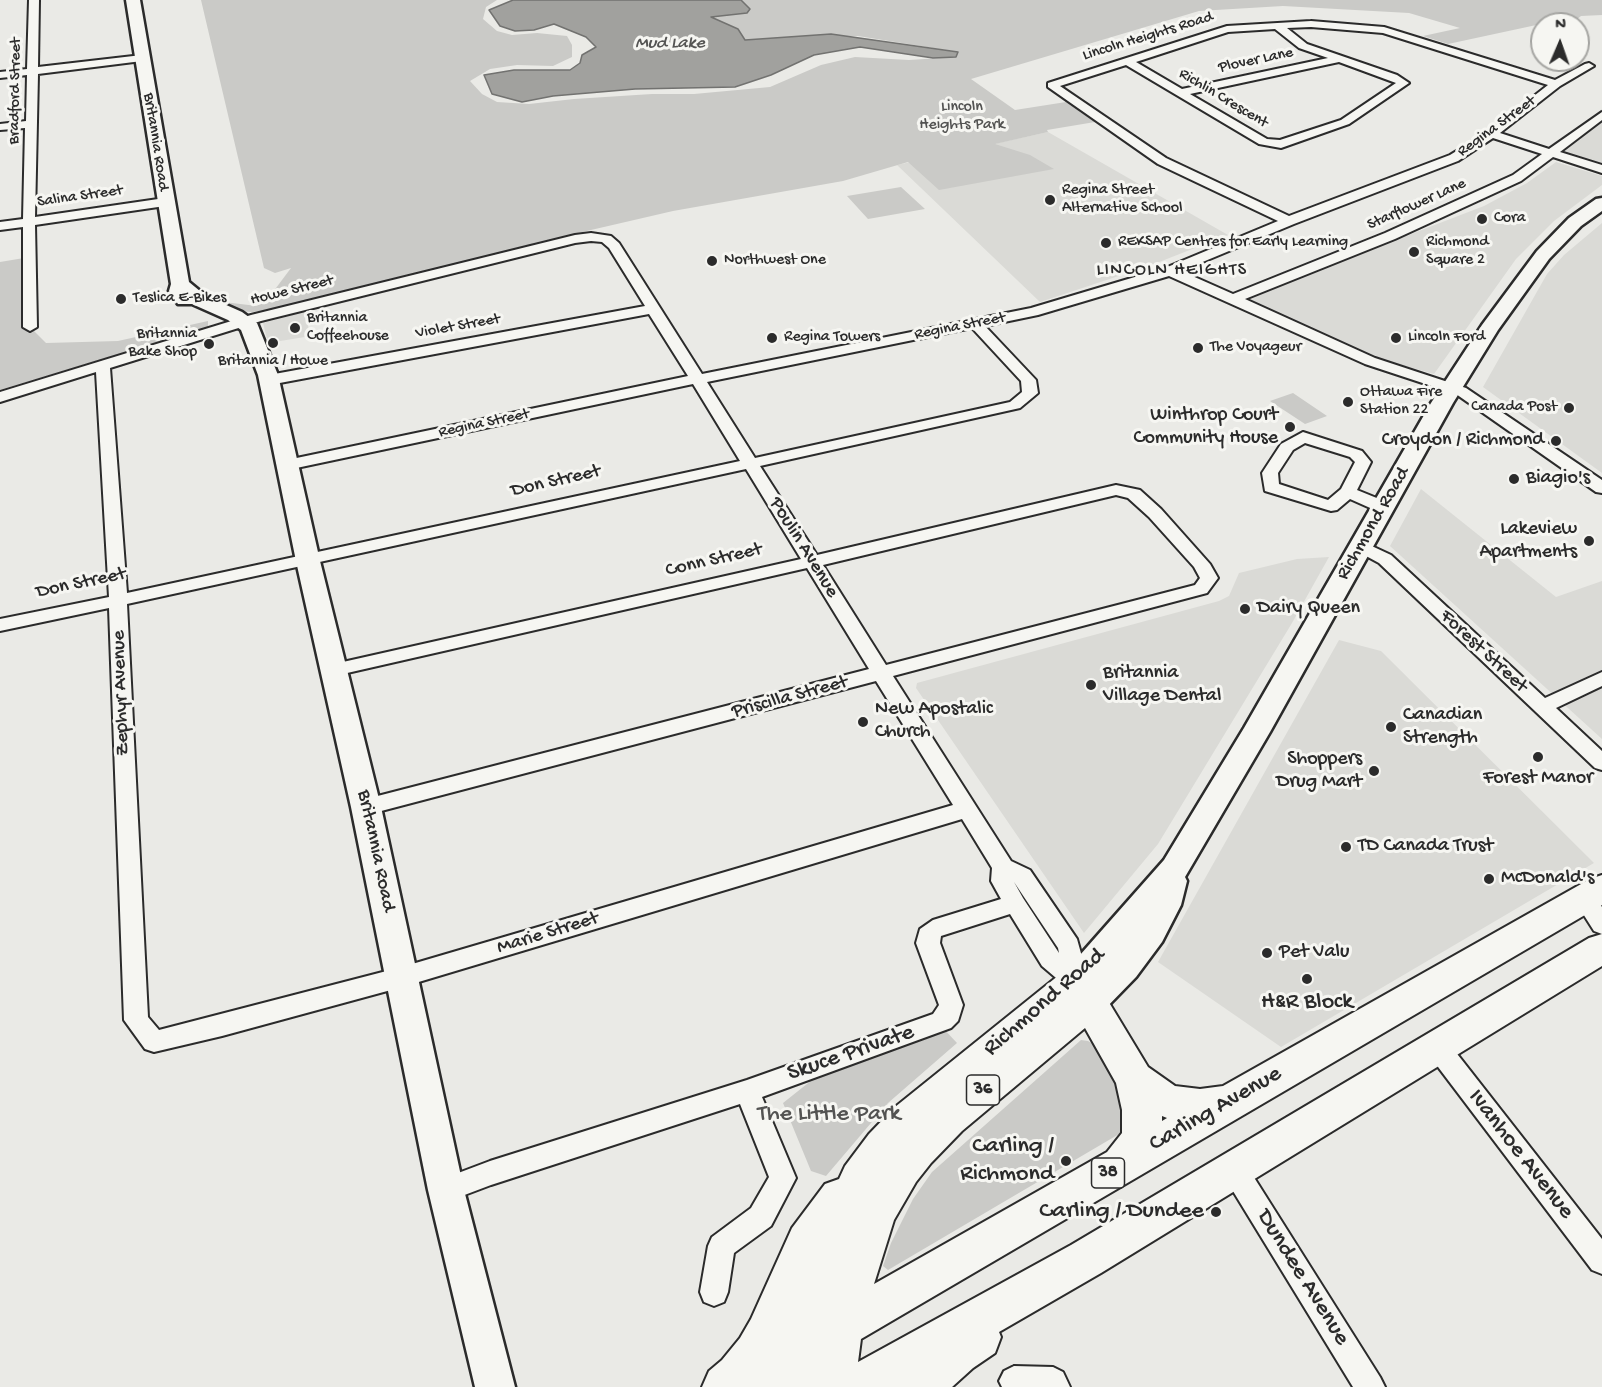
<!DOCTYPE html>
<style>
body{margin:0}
#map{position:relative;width:1602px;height:1387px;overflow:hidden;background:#eaeae6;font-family:"Gochi Hand",sans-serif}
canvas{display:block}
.north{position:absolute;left:1530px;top:12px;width:60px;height:60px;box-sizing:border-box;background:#f6f6f2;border:2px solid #a5a5a2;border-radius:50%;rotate:2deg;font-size:16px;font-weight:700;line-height:24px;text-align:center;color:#2b2b2b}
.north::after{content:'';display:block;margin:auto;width:21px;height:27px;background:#2b2b2b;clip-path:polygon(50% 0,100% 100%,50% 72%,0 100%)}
</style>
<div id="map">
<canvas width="1602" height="1387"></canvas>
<div class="north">N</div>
</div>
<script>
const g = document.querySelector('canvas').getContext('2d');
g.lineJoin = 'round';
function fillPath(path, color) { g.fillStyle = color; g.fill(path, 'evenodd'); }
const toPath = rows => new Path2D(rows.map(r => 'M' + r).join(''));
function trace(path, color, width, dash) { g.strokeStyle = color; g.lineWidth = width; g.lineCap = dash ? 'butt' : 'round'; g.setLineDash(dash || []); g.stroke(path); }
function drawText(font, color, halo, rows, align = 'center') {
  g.font = font + ' "Gochi Hand",sans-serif'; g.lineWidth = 6; g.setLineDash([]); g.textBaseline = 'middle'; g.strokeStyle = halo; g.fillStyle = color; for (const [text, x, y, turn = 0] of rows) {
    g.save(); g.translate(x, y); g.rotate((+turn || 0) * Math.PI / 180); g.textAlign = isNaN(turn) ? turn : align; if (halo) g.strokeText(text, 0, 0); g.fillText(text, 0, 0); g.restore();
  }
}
const built = toPath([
 [1602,109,1602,165,1549,148],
 [1048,132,1228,235,1149,266,1040,302,897,165],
 [1556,162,1602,176,1602,185,1554,221,1516,259,1434,374,1377,358,1245,298,1484,206,1527,183],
 [1602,223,1602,473,1483,387,1547,274,1564,255],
 [304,312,311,336,268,343,263,323],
 [1421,489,1556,597,1602,581,1602,739,1390,546],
 [1329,557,1292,623,1158,844,1084,933,916,688,917,683,1219,601,1229,596,1239,573,1297,559],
 [1339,640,1381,651,1594,863,1281,1047,1158,962]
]);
const green = toPath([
 [201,0,497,0,486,7,483,19,497,31,512,35,537,33,567,36,572,45,572,57,553,66,517,65,490,69,470,81,482,94,497,102,529,104,574,99,652,94,694,94,770,87,821,65,855,57,909,60,956,57,958,52,858,36,744,40,710,17,747,13,741,0,1602,0,1602,15,1581,16,1571,24,1541,24,1448,44,1423,36,1460,28,1409,13,1283,6,1199,11,971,79,1015,110,1066,102,1095,122,1047,130,1048,132,995,144,1030,155,1054,169,939,190,908,162,843,181,673,211,578,233,282,307,253,312,234,311,207,300,257,306,276,288,291,268,275,273,264,268],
 [901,187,925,209,868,219,847,196],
 [30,257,30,327,46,343,118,341,208,321,208,327,0,390,0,262],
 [1293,393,1327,416,1305,424,1270,401],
 [942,1027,957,1043,888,1103,826,1176,811,1171,783,1103,817,1076],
 [1081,1040,1088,1041,1097,1046,1128,1102,1131,1127,888,1270,883,1266,891,1243,913,1199,932,1172]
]);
const water = toPath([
 [513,0,741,0,750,9,747,13,711,17,738,29,745,40,831,34,958,52,956,57,933,58,860,47,814,55,771,75,735,87,635,89,553,96,522,102,492,94,484,75,514,70,570,70,580,63,582,55,596,47,586,37,554,24,534,30,515,31,500,26,489,10,513,0]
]);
const street = toPath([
 [29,0,39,0,38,67,142,55,147,58,142,61,38,74,35,217,165,198,171,202,165,206,35,225,37,327,30,331,23,327,23,227,0,230,0,222,23,219,25,128,0,130,0,124,26,121,27,75,0,78,0,72,27,69,29,0],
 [1311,21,1384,27,1555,80,1585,64,1589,63,1594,66,1560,86,1500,133,1549,149,1602,112,1602,120,1560,152,1602,165,1602,173,1553,157,1521,181,1395,239,1245,299,1375,358,1466,388,1602,480,1602,493,1596,492,1456,394,1365,364,1169,276,1038,315,985,326,1036,380,1038,393,1020,408,760,466,817,555,1116,485,1140,490,1161,509,1210,564,1218,578,1207,593,893,676,1011,861,1030,870,1077,939,1089,982,1085,989,1077,992,1069,989,1042,966,1010,914,941,936,940,943,963,1005,958,1021,951,1028,762,1097,796,1178,771,1226,734,1253,728,1292,724,1302,714,1306,704,1302,700,1292,708,1246,712,1237,751,1208,769,1177,740,1104,491,1185,446,1202,437,1199,433,1190,437,1181,490,1161,747,1080,933,1014,939,1005,916,943,920,929,933,920,1001,899,991,881,992,868,962,819,402,987,222,1036,154,1052,145,1049,124,1020,109,608,0,631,0,619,109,597,96,372,0,402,0,392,251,315,575,235,591,233,611,236,619,243,702,374,1031,308,1165,268,1278,221,1158,164,1048,87,1048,83,1227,26,1311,21],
 [1311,27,1383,33,1548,85,1489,131,1450,155,1289,216,1166,158,1060,86,1126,65,1259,144,1281,148,1349,124,1409,83,1397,75,1307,44,1287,28,1311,27],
 [1275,29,1299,48,1328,58,1182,89,1136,62,1228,32,1275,29],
 [1339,62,1396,83,1341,120,1280,140,1267,139,1190,94,1339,62],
 [1493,138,1542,154,1513,175,1385,233,1233,294,1181,271,1294,224,1458,161,1493,138],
 [591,241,602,242,609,248,645,306,269,375,261,380,269,385,649,314,688,376,287,460,279,465,287,470,693,384,740,461,127,593,110,368,261,321,575,243,591,241],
 [972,328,1021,381,1022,392,1010,402,755,458,707,382,972,328],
 [746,469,801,559,334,664,327,665,324,670,327,675,334,676,807,568,869,669,366,799,359,801,355,807,359,813,366,815,876,681,953,805,402,967,159,1030,148,1017,127,604,746,469],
 [1116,495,1128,498,1149,517,1194,567,1200,578,1195,585,886,665,823,565,1116,495],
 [1014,882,1058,948,1059,953,1023,898,1014,882],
 [1303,432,1362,451,1371,462,1357,490,1389,503,1391,507,1389,511,1377,511,1350,499,1337,510,1331,511,1265,491,1262,473,1281,444,1303,432],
 [1305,443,1350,457,1355,462,1341,489,1328,500,1279,484,1278,473,1293,450,1305,443],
 [1361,541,1391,555,1545,698,1602,672,1602,686,1556,708,1602,751,1602,770,1595,768,1379,563,1355,550,1352,546,1355,542,1361,541],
 [1584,889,1592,892,1602,907,1602,934,1594,931,1573,898,1576,892,1584,889],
 [1438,1037,1447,1041,1602,1239,1602,1274,1592,1270,1429,1055,1426,1048,1429,1041,1438,1037],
 [1234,1157,1243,1160,1380,1377,1385,1387,1353,1387,1225,1178,1221,1169,1225,1160,1234,1157],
 [1014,1366,1053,1367,1063,1372,1070,1387,1002,1387,999,1381,1004,1371,1014,1366]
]);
const secondary = toPath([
 [126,0,140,0,189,282,206,296,242,312,257,323,278,375,320,561,381,807,464,1190,515,1387,475,1387,428,1190,351,807,296,561,258,375,241,330,228,320,192,304,178,304,169,291,171,284,126,0],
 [1602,198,1602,211,1581,226,1549,259,1498,330,1453,403,1270,732,1185,877,1187,881,1181,905,1162,942,1136,977,1101,1013,1089,1017,1077,1013,1072,1003,1076,995,1065,992,1061,982,1065,972,1164,860,1244,728,1431,403,1482,325,1537,251,1569,218,1596,199,1602,198],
 [804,1328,818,1334,824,1348,818,1362,776,1387,717,1387,723,1373,804,1328]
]);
const primary = toPath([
 [1602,875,1602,905,861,1339,858,1362,1071,1245,1589,938,1602,934,1602,966,1101,1273,999,1332,1001,1337,995,1353,973,1368,952,1387,774,1387,781,1354,758,1387,702,1387,709,1371,722,1360,740,1338,751,1319,792,1228,825,1184,839,1179,845,1166,869,1134,895,1107,1064,971,1077,967,1090,971,1148,1067,1175,1086,1200,1089,1223,1086,1590,879,1602,875],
 [1085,1028,1116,1083,1122,1110,1122,1133,1107,1152,874,1284,894,1220,916,1182,931,1163,962,1131,1085,1028],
 [1162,1116,1167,1118,1162,1121,1162,1116]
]);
const markers = [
 [1050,200,6,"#2b2b2b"],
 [1482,219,6,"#2b2b2b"],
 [1106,243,6,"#2b2b2b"],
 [1414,252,6,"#2b2b2b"],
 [712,261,6,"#2b2b2b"],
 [121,299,6,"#2b2b2b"],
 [295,328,6,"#2b2b2b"],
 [772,338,6,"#2b2b2b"],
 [1396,338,6,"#2b2b2b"],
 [273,343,6,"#2b2b2b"],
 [209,344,6,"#2b2b2b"],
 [1198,348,6,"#2b2b2b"],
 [1348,402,6,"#2b2b2b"],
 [1569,408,6,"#2b2b2b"],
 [1290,427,6,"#2b2b2b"],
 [1556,441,6,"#2b2b2b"],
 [1514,479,6,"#2b2b2b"],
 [1589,541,6,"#2b2b2b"],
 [1245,609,6,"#2b2b2b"],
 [1091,685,6,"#2b2b2b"],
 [863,722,6,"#2b2b2b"],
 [1391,727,6,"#2b2b2b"],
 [1538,757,6,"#2b2b2b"],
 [1374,771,6,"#2b2b2b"],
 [1346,847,6,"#2b2b2b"],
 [1489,879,6,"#2b2b2b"],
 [1267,953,6,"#2b2b2b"],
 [1307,979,6,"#2b2b2b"],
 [1066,1161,6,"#2b2b2b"],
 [1216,1212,6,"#2b2b2b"]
];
const farStreetnames = [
 ["Lincoln Heights Road",1148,37,-17],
 ["Plover Lane",1256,61,-12],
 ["Bradford Street",16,91,-89],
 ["Richlin Crescent",1223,99,31],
 ["Regina Street",1497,127,-36],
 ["Britannia Road",155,142,81],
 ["Salina Street",80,197,-8],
 ["Starflower Lane",1417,205,-24],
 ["Howe Street",292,291,-14],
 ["Violet Street",458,327,-10],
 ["Regina Street",960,327,-11],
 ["Regina Street",484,424,-12]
];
const farParknames = [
 ["Lincoln",962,108],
 ["Heights Park",962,126]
];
const farPoinames = [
 ["Regina Street",1062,191],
 ["Alternative School",1062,209],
 ["Cora",1494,219],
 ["REKSAP Centres for Early Learning",1118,243],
 ["Richmond",1426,243],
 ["Square 2",1426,261],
 ["Northwest One",724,261],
 ["Teslica E-Bikes",133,299],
 ["Britannia",307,319],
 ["Coffeehouse",307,337],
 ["Britannia",197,335,"right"],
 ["Bake Shop",197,353,"right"],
 ["Regina Towers",784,338],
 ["Lincoln Ford",1408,338],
 ["The Voyageur",1210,348],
 ["Britannia / Howe",273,362,"center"],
 ["Ottawa Fire",1360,393],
 ["Station 22",1360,411],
 ["Canada Post",1557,408,"right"]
];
const farWaternames = [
 ["Mud Lake",670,44]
];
const farNeighbourhoodnames = [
 ["LINCOLN HEIGHTS",1172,271]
];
const shields = [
 [983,1090,33],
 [1108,1173,33]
];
const shieldNames = [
 ["36",983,1090],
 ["38",1108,1173]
];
const poiNames = [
 ["Winthrop Court",1278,416,"right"],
 ["Community House",1278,439,"right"],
 ["Croydon / Richmond",1544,441,"right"],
 ["Biagio's",1526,479],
 ["Lakeview",1577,530,"right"],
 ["Apartments",1577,553,"right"],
 ["Dairy Queen",1257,609],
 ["Britannia",1103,674],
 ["Village Dental",1103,697],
 ["New Apostalic",875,710],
 ["Church",875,733],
 ["Canadian",1403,716],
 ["Strength",1403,739],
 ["Shoppers",1362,760,"right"],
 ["Drug Mart",1362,783,"right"],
 ["Forest Manor",1538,779,"center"],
 ["TD Canada Trust",1358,847],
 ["McDonald's",1501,879],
 ["Pet Valu",1279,953]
];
const streetNames = [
 ["Don Street",556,482,-13],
 ["Richmond Road",1374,524,-60],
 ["Poulin Avenue",803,548,58],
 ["Conn Street",714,561,-13],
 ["Don Street",81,584,-12],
 ["Forest Street",1483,652,43],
 ["Zephyr Avenue",122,693,-92],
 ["Priscilla Street",790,698,-15],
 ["Britannia Road",375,851,78],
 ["Marie Street",548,934,-17]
];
const nearStreetnames = [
 ["Richmond Road",1045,1003,-41],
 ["Skuce Private",851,1054,-19],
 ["Carling Avenue",1216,1110,-30],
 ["Ivanhoe Avenue",1520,1155,52],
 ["Dundee Avenue",1302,1278,58]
];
const nearPoinames = [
 ["H&R Block",1307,1003,"center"],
 ["Carling /",1054,1147],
 ["Richmond",1054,1175],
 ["Carling / Dundee",1204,1212]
];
const nearParknames = [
 ["The Little Park",829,1115]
];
fillPath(built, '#dadad6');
fillPath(green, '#cacac7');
fillPath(water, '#a1a19e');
trace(water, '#727270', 1.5);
trace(street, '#2b2b2b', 4);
trace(secondary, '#2b2b2b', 5);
trace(primary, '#2b2b2b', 4);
fillPath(street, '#f6f6f2');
fillPath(secondary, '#f6f6f2');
fillPath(primary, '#f6f6f2');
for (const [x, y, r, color] of markers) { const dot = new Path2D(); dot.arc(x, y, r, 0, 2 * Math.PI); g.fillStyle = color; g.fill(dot); trace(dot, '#f6f6f2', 2); }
drawText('16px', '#2b2b2b', '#f6f6f2', farStreetnames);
drawText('16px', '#535352', '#f6f6f2', farParknames);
drawText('16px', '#2b2b2b', '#f6f6f2', farPoinames, 'left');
drawText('italic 18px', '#545453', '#f6f6f2', farWaternames);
g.letterSpacing = '1.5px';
drawText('18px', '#2b2b2b', '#f6f6f2', farNeighbourhoodnames);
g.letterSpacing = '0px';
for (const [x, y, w] of shields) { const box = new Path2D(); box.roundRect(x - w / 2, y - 15, w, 30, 4.5); g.fillStyle = '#f6f6f2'; g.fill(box); trace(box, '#2b2b2b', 1.5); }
drawText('bold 18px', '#2b2b2b', null, shieldNames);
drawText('20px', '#2b2b2b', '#f6f6f2', poiNames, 'left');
drawText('20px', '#2b2b2b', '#f6f6f2', streetNames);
drawText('24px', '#2b2b2b', '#f6f6f2', nearStreetnames);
drawText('24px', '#2b2b2b', '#f6f6f2', nearPoinames, 'right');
drawText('24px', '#535352', '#f6f6f2', nearParknames);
</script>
